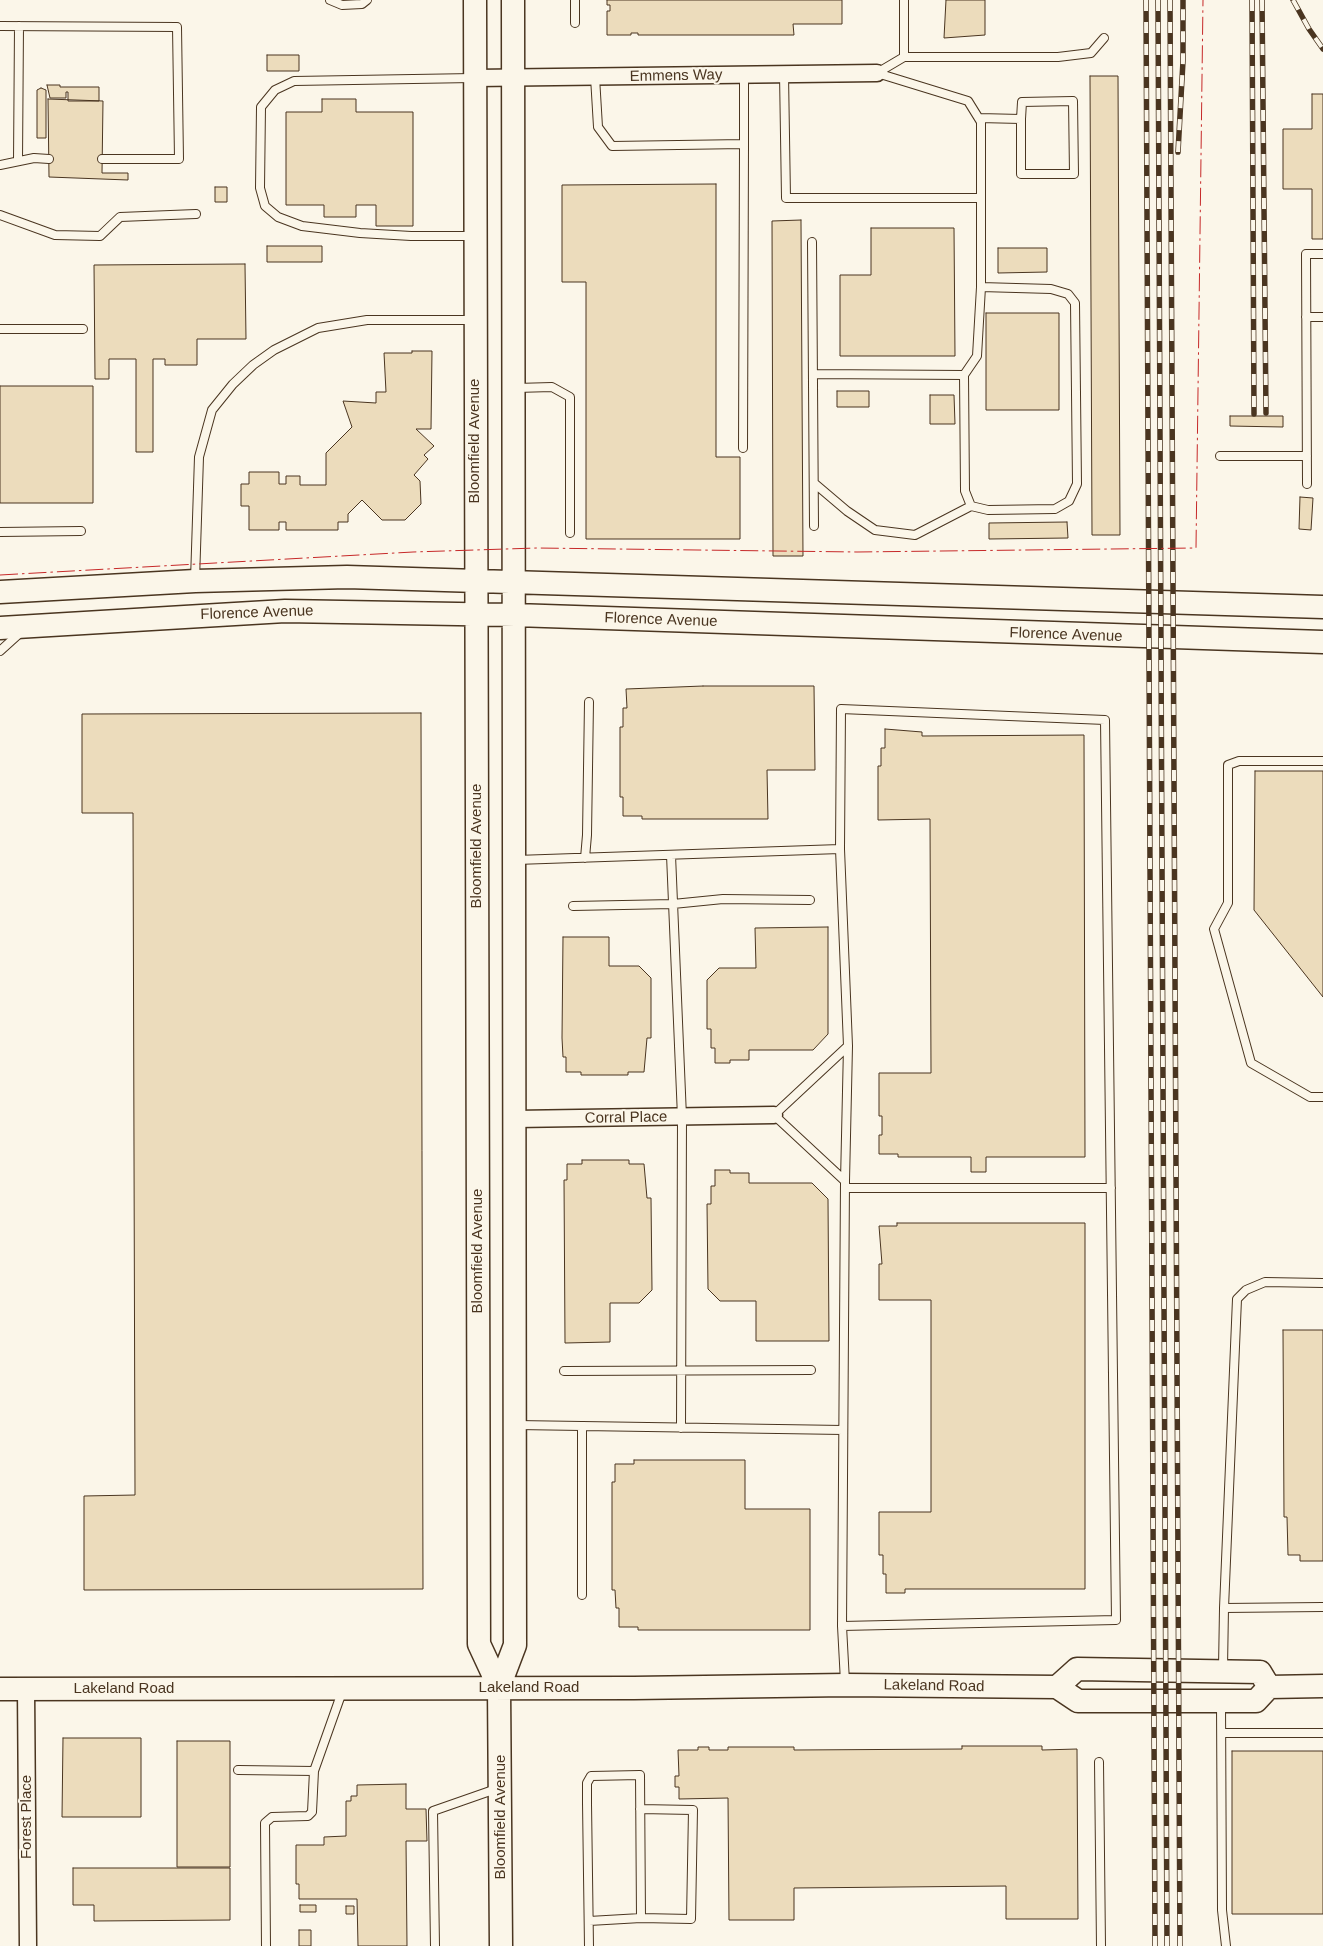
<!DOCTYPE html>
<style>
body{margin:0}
canvas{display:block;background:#fbf6e9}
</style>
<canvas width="1323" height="1946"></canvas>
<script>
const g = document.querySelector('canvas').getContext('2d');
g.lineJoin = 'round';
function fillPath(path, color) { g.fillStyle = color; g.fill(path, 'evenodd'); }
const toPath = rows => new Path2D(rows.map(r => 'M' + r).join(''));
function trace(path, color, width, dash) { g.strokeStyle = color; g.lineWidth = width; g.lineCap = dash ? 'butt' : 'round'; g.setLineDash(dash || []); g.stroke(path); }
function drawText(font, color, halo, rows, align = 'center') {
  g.font = font + ' Helvetica,sans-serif'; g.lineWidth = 4; g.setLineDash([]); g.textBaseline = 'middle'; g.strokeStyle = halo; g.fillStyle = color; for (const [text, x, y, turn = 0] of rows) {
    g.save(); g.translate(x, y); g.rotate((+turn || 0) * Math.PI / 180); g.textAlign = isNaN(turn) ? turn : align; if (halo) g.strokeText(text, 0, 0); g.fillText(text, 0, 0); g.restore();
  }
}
const building = toPath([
 [607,0,842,0,842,24,793,24,794,35,638,35,638,33,631,33,631,35,607,35,607,11,610,11,610,5,607,5,607,0],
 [946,0,985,0,985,35,944,38,946,0],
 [267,55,299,55,299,71,267,71,267,55],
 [1090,76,1118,76,1120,535,1092,535,1090,76],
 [47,85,60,85,60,87,99,87,99,101,68,101,68,92,66,92,66,98,50,98,47,85],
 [41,88,46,90,46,138,37,138,37,90,41,88],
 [1312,94,1323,94,1323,239,1312,239,1312,189,1283,189,1283,129,1312,129,1312,94],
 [48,99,103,101,102,173,128,173,128,180,49,177,48,99],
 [322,99,356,99,356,112,413,112,413,226,376,226,376,205,356,205,356,217,324,217,324,205,286,205,286,112,322,112,322,99],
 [716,184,716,457,740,457,740,539,586,539,586,282,562,282,562,185,716,184],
 [215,187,227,187,227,202,215,202,215,187],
 [801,220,803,556,773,556,772,221,801,220],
 [871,228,954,228,955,356,840,356,840,275,871,275,871,228],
 [267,246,322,246,322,262,267,262,267,246],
 [998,248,1047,248,1047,272,998,273,998,248],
 [245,264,246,339,197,339,197,365,165,365,165,359,153,359,153,452,136,452,136,359,109,359,109,379,95,379,94,265,245,264],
 [986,313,1059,313,1059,410,986,410,986,313],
 [412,351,432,351,431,429,416,429,434,446,424,455,428,459,414,475,420,481,421,504,405,520,382,520,362,500,348,514,348,522,338,522,338,530,286,530,286,522,279,522,279,530,249,530,249,506,241,506,241,484,249,484,249,472,279,472,279,484,286,484,286,476,300,476,300,485,326,485,326,453,352,427,343,401,376,403,376,392,386,392,384,353,412,353,412,351],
 [0,386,93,386,93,503,0,503,0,386],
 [837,391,869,391,869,407,837,407,837,391],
 [930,395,954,395,955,424,930,424,930,395],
 [1230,416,1283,416,1283,427,1230,426,1230,416],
 [1300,497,1313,498,1311,530,1299,529,1300,497],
 [1067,522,1068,538,989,539,989,523,1067,522],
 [703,686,814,686,815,770,767,770,768,819,642,819,642,816,623,816,623,797,620,797,620,727,623,727,623,708,627,708,626,689,703,686],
 [421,713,423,1589,84,1590,84,1496,135,1495,133,813,82,813,82,714,421,713],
 [885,729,922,732,922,736,1084,735,1085,1157,986,1157,986,1172,971,1172,971,1157,898,1157,898,1154,879,1154,879,1135,882,1135,882,1116,879,1116,879,1073,931,1073,930,819,878,820,878,766,881,766,881,748,885,748,885,729],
 [1255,771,1323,771,1323,997,1254,910,1255,771],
 [828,927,828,1034,813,1050,749,1050,749,1060,730,1060,730,1063,715,1063,715,1048,711,1048,711,1029,707,1029,707,980,719,968,756,968,755,928,828,927],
 [563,937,609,937,609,966,639,966,651,978,651,1038,647,1038,644,1072,628,1072,628,1075,581,1075,581,1072,566,1072,566,1057,563,1057,562,1038,563,937],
 [582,1160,629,1160,629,1164,644,1164,647,1198,651,1198,652,1290,639,1303,610,1303,610,1342,565,1343,564,1180,567,1180,567,1164,582,1164,582,1160],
 [715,1170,730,1170,730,1173,749,1173,749,1183,812,1183,828,1199,829,1341,756,1341,756,1301,720,1301,708,1289,707,1204,711,1204,711,1186,715,1186,715,1170],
 [897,1223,1085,1223,1085,1589,905,1589,905,1593,886,1593,886,1574,883,1574,883,1555,879,1555,879,1512,931,1512,931,1300,879,1300,879,1264,882,1264,879,1226,897,1226,897,1223],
 [1283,1330,1323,1330,1323,1561,1300,1561,1300,1555,1288,1555,1287,1517,1284,1517,1283,1330],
 [634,1460,745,1460,745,1509,810,1509,810,1630,638,1630,638,1627,619,1627,619,1608,616,1608,615,1590,612,1590,612,1482,615,1482,615,1464,634,1464,634,1460],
 [63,1738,141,1738,141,1817,62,1817,63,1738],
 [177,1741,230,1741,230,1867,177,1867,177,1741],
 [962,1746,1042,1746,1042,1750,1077,1749,1078,1919,1006,1919,1006,1886,794,1888,794,1920,729,1920,728,1798,679,1799,679,1787,675,1787,675,1776,679,1776,678,1750,698,1750,698,1747,709,1747,709,1750,728,1750,728,1747,794,1747,794,1750,962,1749,962,1746],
 [1232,1751,1323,1751,1323,1914,1232,1914,1232,1751],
 [406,1784,406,1809,426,1809,427,1841,406,1841,407,1946,358,1946,357,1899,299,1899,299,1884,296,1884,296,1845,324,1845,324,1837,346,1836,346,1801,351,1801,351,1796,357,1796,357,1785,406,1784],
 [73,1868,230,1868,230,1920,94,1921,94,1905,73,1905,73,1868],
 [300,1905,316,1905,316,1912,300,1912,300,1905],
 [346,1906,354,1906,354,1914,346,1914,346,1906],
 [299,1930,311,1930,311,1946,299,1946,299,1930]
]);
const lane = toPath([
 [330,0,342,5,362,4,367,0],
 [575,0,575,23],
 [0,26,177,27,179,159,102,159],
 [904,57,1058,57,1091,53,1104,38],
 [877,73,968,101,981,122,981,287,977,356,964,375,965,491,971,506,988,510,1055,509,1069,501,1077,484,1075,303,1068,294,1051,289,981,287],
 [877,73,904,57,904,0],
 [784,74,786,198,981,198],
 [595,77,598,127,612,146,744,144,744,75],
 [473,78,294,81,275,90,261,107,260,188,265,206,278,217,302,226,360,233,411,236,474,236],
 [979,118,1021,119,1022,102,1073,101,1074,174,1021,174,1021,119],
 [18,161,19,26],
 [0,165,34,158,49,159],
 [0,215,55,235,100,236,120,217,196,214],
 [812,242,814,526],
 [1306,317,1323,317],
 [0,329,83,329],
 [813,374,964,375],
 [516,388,552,387,570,397,570,533],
 [743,448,744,144],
 [1220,456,1307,456],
 [814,483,847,511,875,530,915,535,971,506],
 [1307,484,1306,254,1323,254],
 [0,532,81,531],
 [195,580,199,457,212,410,233,384,253,365,274,350,318,328,367,320,473,320],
 [0,651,21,632],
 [1323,761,1239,761,1228,765,1228,903,1214,929,1251,1063,1310,1097,1323,1097],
 [840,849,848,1046,774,1115,845,1181,842,1626],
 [671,855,682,1117,681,1428],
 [585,858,587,835,589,702],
 [516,860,840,849,841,709,1105,720,1116,1620,842,1626,845,1682],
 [573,906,673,904,723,899,810,900],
 [845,1181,848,1046],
 [845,1188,1111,1188],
 [564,1371,811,1370],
 [517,1425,843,1430],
 [582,1426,582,1595],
 [1224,1608,1237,1299,1246,1290,1265,1282,1323,1283],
 [1223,1668,1224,1608,1323,1607],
 [1221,1703,1222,1910,1226,1946],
 [1222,1733,1323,1733],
 [1099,1762,1101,1946],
 [238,1770,314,1771],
 [640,1809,693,1810,691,1919,641,1918],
 [589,1921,641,1918,640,1775,591,1776,587,1783,587,1803,589,1946],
 [266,1946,265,1823,272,1817,308,1816,312,1812,314,1771,342,1692],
 [435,1946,433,1811,496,1789]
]);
const street = toPath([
 [475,78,877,73],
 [515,1119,774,1115],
 [26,1689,28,1946]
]);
const secondary = toPath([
 [475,0,479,1644,499,1687],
 [0,592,195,581,347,577,1323,607],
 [0,628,285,611,515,615,1323,642],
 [1057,1687,1077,1669,1260,1672,1269,1687],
 [0,1689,634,1688,846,1685,1057,1687,1078,1701,1256,1701,1269,1687,1323,1686],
 [501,1946,499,1687,515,1645,513,0]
]);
const rail = toPath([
 [1146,0,1155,1946],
 [1158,0,1167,1946],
 [1170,0,1180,1946],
 [1252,0,1254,414],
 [1262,0,1266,413],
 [1293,0,1309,29,1323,49],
 [1178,152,1183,61,1183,0]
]);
const power = toPath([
 [0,575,413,552,537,548,857,552,1196,548,1203,0]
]);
const streetNames = [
 ["Emmens Way",676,76,-1],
 ["Bloomfield Avenue",475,441,-90],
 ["Florence Avenue",257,613,-2],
 ["Florence Avenue",661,620,2],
 ["Florence Avenue",1066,635,2],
 ["Bloomfield Avenue",477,846,-90],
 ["Corral Place",626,1118,-1],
 ["Bloomfield Avenue",478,1251,-90],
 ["Lakeland Road",934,1686,1],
 ["Lakeland Road",529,1688],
 ["Lakeland Road",124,1689],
 ["Forest Place",27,1817,-90],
 ["Bloomfield Avenue",501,1817,-90]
];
fillPath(building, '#ecdcbc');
trace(building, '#4a3520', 1);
trace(lane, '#4a3520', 10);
trace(street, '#4a3520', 19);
trace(secondary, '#4a3520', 25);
trace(lane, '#fbf6e9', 8);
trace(street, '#fbf6e9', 16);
trace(secondary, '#fbf6e9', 22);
trace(rail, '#4a3520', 5.5);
trace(rail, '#fbf6e9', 4, [11]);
trace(power, '#c62828', 1, [18, 4, 2.5, 4]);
drawText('15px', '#4a3520', '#fbf6e9', streetNames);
</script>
